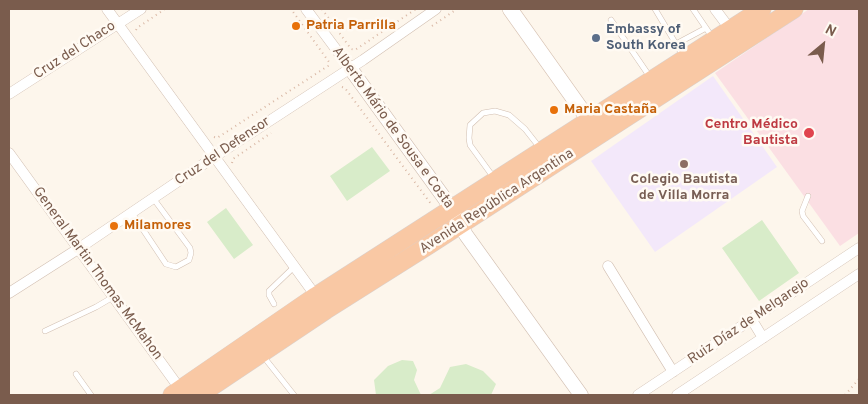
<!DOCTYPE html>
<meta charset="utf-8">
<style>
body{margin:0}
#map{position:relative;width:868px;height:404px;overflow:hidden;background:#fdf6ec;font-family:Overpass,sans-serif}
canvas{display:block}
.frame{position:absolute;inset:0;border:10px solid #7a5c4d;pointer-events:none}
.north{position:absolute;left:798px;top:20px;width:50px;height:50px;-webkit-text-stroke:4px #fffaf3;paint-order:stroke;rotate:28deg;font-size:14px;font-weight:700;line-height:20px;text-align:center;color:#7a5c4d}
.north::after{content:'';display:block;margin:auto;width:18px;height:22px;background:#7a5c4d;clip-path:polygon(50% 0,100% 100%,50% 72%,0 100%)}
</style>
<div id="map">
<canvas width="868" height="404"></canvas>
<div class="frame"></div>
<div class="north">N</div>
</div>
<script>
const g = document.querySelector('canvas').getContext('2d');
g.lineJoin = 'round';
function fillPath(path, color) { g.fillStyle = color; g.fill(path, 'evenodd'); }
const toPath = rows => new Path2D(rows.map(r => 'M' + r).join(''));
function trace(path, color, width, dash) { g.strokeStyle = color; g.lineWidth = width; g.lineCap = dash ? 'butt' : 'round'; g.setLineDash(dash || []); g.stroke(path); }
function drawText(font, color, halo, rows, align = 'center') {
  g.font = font + ' Overpass,sans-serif'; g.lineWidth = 5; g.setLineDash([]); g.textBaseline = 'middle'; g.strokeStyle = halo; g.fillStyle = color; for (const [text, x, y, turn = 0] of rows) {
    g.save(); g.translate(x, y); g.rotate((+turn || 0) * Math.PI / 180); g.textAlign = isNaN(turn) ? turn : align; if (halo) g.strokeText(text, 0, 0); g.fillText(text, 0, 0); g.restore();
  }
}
const education = toPath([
 [713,76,777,167,655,252,591,161]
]);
const medical = toPath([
 [809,9,859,9,859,233,840,246,715,73]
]);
const green = toPath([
 [372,147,390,171,347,201,330,176],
 [226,208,253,245,234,259,207,222],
 [762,220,799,273,759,301,722,248],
 [402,360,413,361,417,370,414,380,421,395,376,395,374,380,388,366],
 [466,364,483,371,496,384,491,395,429,395,440,388,450,367]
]);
const path = toPath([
 [322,9,351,49,355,50,416,9],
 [432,26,457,9],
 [136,30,137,28,165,9],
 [342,87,345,88,431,204],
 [214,137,217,138,328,66,329,62,291,9],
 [232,163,233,159,271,133],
 [845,395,859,379]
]);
const service = toPath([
 [655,9,676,44],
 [693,9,706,28],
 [611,20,650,77],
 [683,56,676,44,706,28,712,37],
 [494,178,470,145,469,138,470,125,483,113,495,111,509,115,525,129,540,148],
 [808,196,802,211,803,216,822,241],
 [132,213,166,264,176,267,189,260,191,253,190,248,153,198],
 [274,304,269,295,269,291,294,267],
 [45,331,96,307,113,297],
 [263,356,294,395],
 [76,374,91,395]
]);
const minor = toPath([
 [107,9,318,299],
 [306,9,350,68],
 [715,9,733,33],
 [9,94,141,9],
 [9,153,183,393],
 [608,266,673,372],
 [9,293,78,249,214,157,363,60,436,9],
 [752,320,763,338],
 [638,395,859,248],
 [677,395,859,274]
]);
const tertiary = toPath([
 [350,68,445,199,466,235,581,395]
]);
const secondary = toPath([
 [510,9,596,130]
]);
const trunk = toPath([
 [172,395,316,296,762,9],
 [199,395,326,310,429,245,794,9]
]);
const markers = [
 [296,26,5,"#e8710a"],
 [596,38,5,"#5c6f8a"],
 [554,110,5,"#e8710a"],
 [809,133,6,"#e0444e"],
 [684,164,5,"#8d6e63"],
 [114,226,5,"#e8710a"]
];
const foodNames = [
 ["Patria Parrilla",306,26],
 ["Maria Castaña",564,110],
 ["Milamores",124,226]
];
const serviceNames = [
 ["Embassy of",606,30],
 ["South Korea",606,46]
];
const streetNames = [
 ["Cruz del Chaco",75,51,-33],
 ["Alberto Mário de Sousa e Costa",392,128,54],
 ["Cruz del Defensor",223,152,-34],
 ["Avenida República Argentina",497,202,-33],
 ["General Martin Thomas McMahon",97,274,54],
 ["Ruiz Díaz de Melgarejo",749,322,-34]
];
const healthNames = [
 ["Centro Médico",798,125],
 ["Bautista",798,141]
];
const educationNames = [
 ["Colegio Bautista",684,180],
 ["de Villa Morra",684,196]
];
fillPath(education, '#f3e8fa');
fillPath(medical, '#fbdfe3');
fillPath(green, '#d8ecc9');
trace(service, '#d1beb0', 6);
trace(minor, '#d1beb0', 11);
trace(tertiary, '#d1beb0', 15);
trace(secondary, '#d6c0b0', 16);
trace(trunk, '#dad1cd', 19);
trace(path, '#d9b8a5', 2, [1, 4]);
trace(service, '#fff', 5);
trace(minor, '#fff', 10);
trace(tertiary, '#fff', 14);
trace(secondary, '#fff', 15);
trace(trunk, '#f9c8a4', 18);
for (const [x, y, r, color] of markers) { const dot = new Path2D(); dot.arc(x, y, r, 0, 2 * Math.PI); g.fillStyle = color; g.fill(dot); trace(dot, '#fffaf3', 2); }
drawText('bold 14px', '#c56008', '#fffaf3', foodNames, 'left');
drawText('bold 14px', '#4e5e75', '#fffaf3', serviceNames, 'left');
drawText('14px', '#7a5c4d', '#fffaf3', streetNames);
drawText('bold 14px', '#be3a42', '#fffaf3', healthNames, 'right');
drawText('bold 14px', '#785e54', '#fffaf3', educationNames);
</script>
